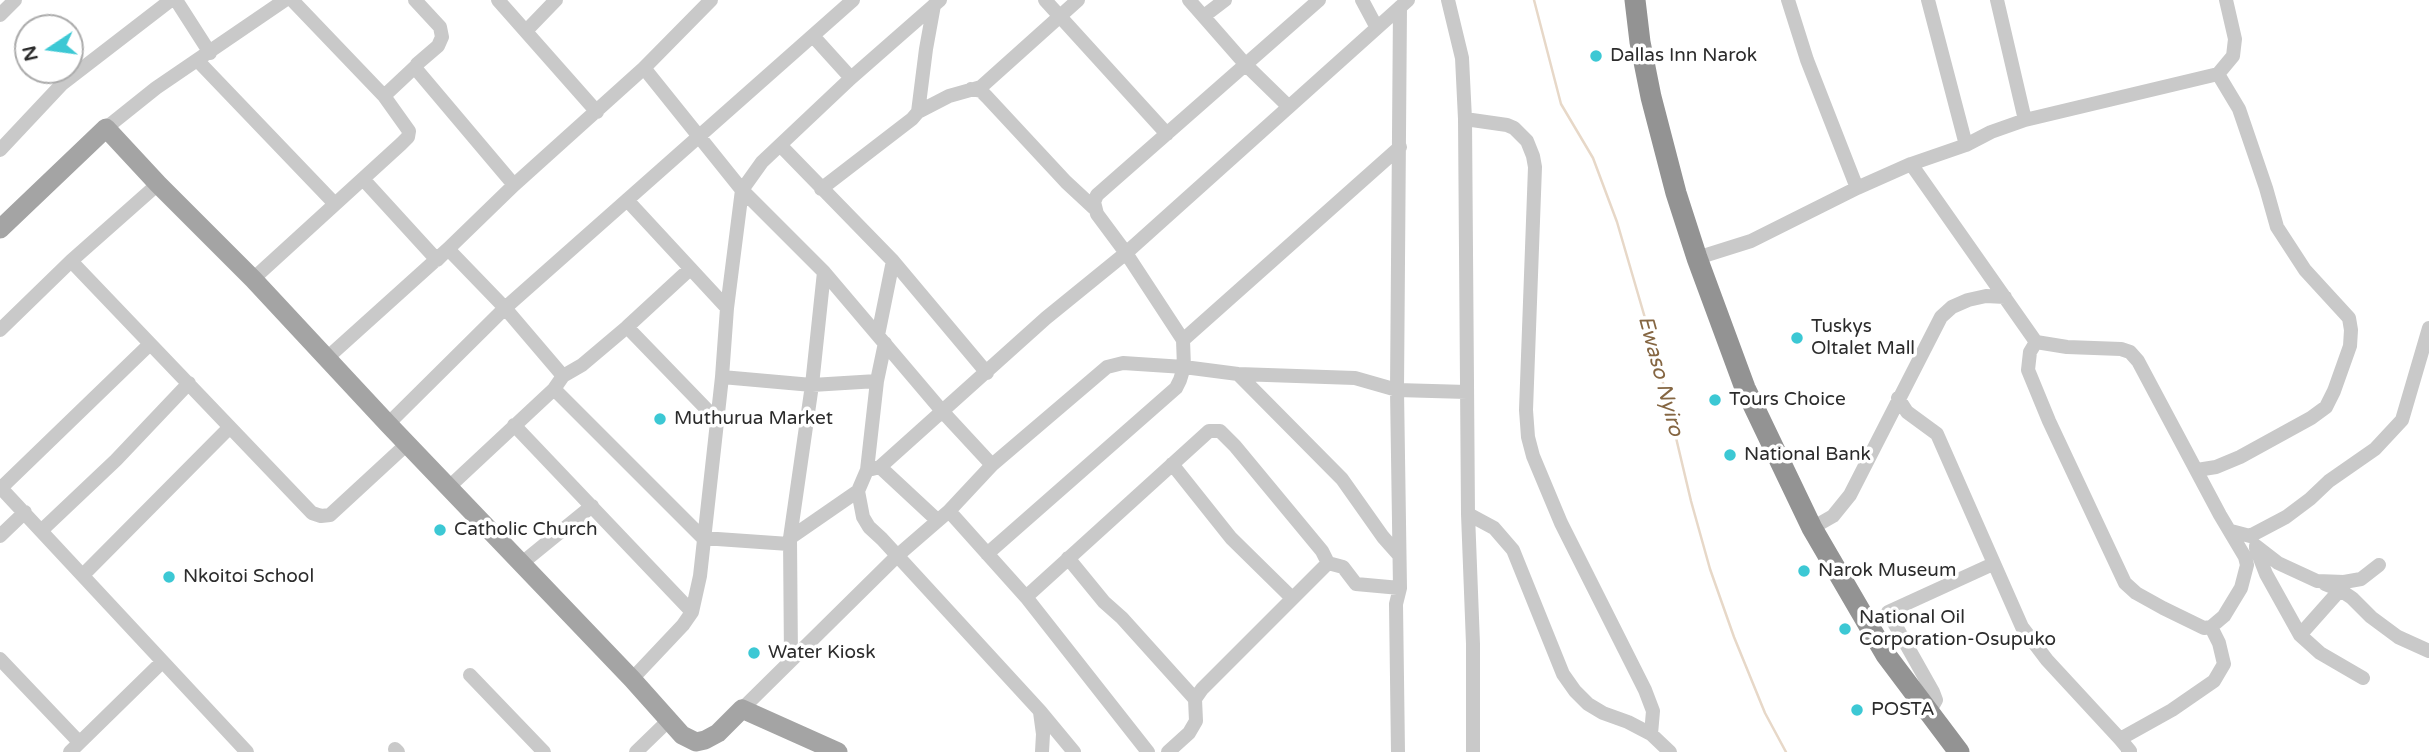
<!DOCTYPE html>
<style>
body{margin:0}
#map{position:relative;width:2429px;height:752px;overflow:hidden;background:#fff;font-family:"Varela Round",sans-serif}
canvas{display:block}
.north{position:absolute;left:14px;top:14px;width:70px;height:70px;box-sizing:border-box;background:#fff;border:2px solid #ababab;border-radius:50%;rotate:257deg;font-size:19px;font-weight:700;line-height:28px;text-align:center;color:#2c2c2c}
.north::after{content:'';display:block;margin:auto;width:24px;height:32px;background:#3cc8d4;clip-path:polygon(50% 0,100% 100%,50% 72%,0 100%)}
</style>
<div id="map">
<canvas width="2429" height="752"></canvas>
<div class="north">N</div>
</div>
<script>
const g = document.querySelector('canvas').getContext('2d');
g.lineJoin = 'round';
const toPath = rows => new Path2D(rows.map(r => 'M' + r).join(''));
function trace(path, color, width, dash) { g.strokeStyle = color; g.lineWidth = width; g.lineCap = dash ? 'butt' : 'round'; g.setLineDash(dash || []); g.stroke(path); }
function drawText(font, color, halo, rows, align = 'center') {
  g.font = font + ' "Varela Round",sans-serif'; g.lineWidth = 7; g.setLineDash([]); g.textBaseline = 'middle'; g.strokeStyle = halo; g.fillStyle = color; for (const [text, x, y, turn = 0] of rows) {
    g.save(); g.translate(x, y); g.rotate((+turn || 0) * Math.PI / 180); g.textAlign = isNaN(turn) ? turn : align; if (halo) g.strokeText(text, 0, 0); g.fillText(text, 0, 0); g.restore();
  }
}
const stream = toPath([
 [1534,0,1561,104,1593,158,1617,222,1659,366,1691,501,1710,569,1734,637,1765,713,1786,752]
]);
const minor = toPath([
 [176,0,210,53],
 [415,0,440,27,442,37,438,46,417,64,416,69,514,185],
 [498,0,597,112],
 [1045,0,1167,134],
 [1189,0,1246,65,1288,106],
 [1362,0,1377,28],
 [1448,0,1462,58,1465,119,1468,514,1473,644,1473,752],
 [1788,0,1807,60,1857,188],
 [1928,0,1966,145],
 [1997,0,2025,120],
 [0,15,15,0],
 [1204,16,1225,0],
 [526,31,556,0],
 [813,36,851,78],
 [198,61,335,204],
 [644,68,742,190,824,272,942,411,992,465],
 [971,89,981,91,987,97,1066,182,1094,208],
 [384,96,416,66],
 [918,112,949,96,981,87,1078,0],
 [1465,119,1507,125,1514,128,1527,141,1533,156,1535,167,1526,410,1528,437,1533,456,1561,523,1645,690,1653,711,1651,734],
 [106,128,156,88,285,0],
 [780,145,893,261,987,373],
 [0,150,62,84,171,0],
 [1911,164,2036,342,2030,352,2028,370,2049,421,2125,583,2136,593,2163,608,2204,628,2211,627],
 [363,179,437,260,448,249,505,308,563,376,554,389,703,538,789,544],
 [821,189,912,119,918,112,926,49,934,5],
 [627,200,727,308],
 [1697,258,1751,241,1857,188,1911,164,1966,145,1991,132,2025,120,2218,74,2233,56,2235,39,2226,0],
 [71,261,312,513,321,516,330,515,407,444],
 [253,279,401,144,408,137,409,131,384,96,292,0],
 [627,327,717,420],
 [0,330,71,261,158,184],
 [878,335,893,261],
 [1183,340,1400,147],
 [2036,342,2067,347,2121,349,2130,352,2138,361,2220,515,2245,557,2247,565,2241,588,2224,616,2211,627],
 [885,343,877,381,867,470,858,491,863,517,869,527,882,539,1040,711,1074,752],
 [327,358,448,249,514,185,644,68,711,0],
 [1238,374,1342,479,1383,537,1399,555],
 [563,376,582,365,627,327,690,269],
 [722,377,812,385,877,381],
 [1898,398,1907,412,1937,434,2022,627,2047,660,2120,739,2130,751,2128,752],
 [388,424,505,308,853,0],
 [514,425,692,612],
 [1172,464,1231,538,1292,598],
 [880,467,1046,318,1126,253,1408,0],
 [872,469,880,467,937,520],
 [2197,470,2216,467,2240,457,2311,418,2326,407,2334,391,2350,346,2351,330,2349,318,2305,270,2277,227,2266,188,2239,109,2218,74],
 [450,486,554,389],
 [0,487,247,752],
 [1,488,150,344],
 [949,511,1026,597,1209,431,1220,431,1235,446,1322,551,1328,563,1202,689,1195,699,1196,721,1189,733,1168,752],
 [1468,514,1494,528,1513,550,1563,674,1575,691,1588,704,1603,713,1628,722,1651,734,1670,752],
 [1812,528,1833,516,1850,495,1941,317,1952,307,1968,300,1986,296,2005,297],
 [42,530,116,460,189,383],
 [2231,531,2250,536,2286,517,2310,499,2329,481,2375,449,2402,420,2429,328],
 [0,536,25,512],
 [790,538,858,491],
 [2256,546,2278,563,2317,581,2344,582,2361,579,2379,565],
 [2256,548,2266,574,2300,635,2320,653,2363,678],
 [987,554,1176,388,1180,380,1184,367,1183,340,1126,253,1097,214,1094,202,1097,195,1319,0],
 [1068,558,1104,602,1122,618,1195,699],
 [522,563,592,506],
 [1328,563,1343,567,1356,584,1400,588,1397,390,1400,7],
 [83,575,229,428],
 [2325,584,2340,590,2352,598,2371,617,2398,637,2429,651],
 [1026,597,1148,752],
 [2300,635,2340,590],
 [0,659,79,742],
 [791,660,790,538,812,385,824,272],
 [470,675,544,752],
 [632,679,683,625,692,612,700,576,722,377,727,308,742,190,762,162,851,78,940,0],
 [742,709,897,556,949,511,992,465,1107,367,1123,363,1184,367,1238,374,1355,378,1397,390,1467,392],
 [1040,712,1043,734,1042,752],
 [1928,714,1936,700,1933,692,1888,612,1993,564],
 [2120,739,2172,710,2214,681,2224,664,2219,643,2211,627],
 [395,749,398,752],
 [70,752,161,663],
 [636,752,668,721],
 [1398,752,1396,604,1400,588]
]);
const major = toPath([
 [0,229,106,128,158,184,253,279,388,424,632,679,682,735,696,742,705,740,718,733,742,709,838,752]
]);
const highway = toPath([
 [1635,0,1640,42,1651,97,1676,193,1697,258,1745,388,1812,528,1886,655,1959,752]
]);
const markers = [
 [1596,56,7,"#3cc8d4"],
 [1797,338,7,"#3cc8d4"],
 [1715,400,7,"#3cc8d4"],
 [660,419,7,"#3cc8d4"],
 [1730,455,7,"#3cc8d4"],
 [440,530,7,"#3cc8d4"],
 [1804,571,7,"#3cc8d4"],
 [169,577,7,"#3cc8d4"],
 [1845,629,7,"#3cc8d4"],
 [754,653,7,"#3cc8d4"],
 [1857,710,7,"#3cc8d4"]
];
const poiNames = [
 ["Dallas Inn Narok",1610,56],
 ["Tuskys",1811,327],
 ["Oltalet Mall",1811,349],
 ["Tours Choice",1729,400],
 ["Muthurua Market",674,419],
 ["National Bank",1744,455],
 ["Catholic Church",454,530],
 ["Narok Museum",1818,571],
 ["Nkoitoi School",183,577],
 ["National Oil",1859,618],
 ["Corporation-Osupuko",1859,640],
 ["Water Kiosk",768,653],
 ["POSTA",1871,710]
];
const waterNames = [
 ["Ewaso Nyiro",1660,376,75]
];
trace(stream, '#e7d8c8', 2.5);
trace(minor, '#c9c9c9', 14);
trace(major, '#a4a4a4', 19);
trace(highway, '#939393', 21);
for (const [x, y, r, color] of markers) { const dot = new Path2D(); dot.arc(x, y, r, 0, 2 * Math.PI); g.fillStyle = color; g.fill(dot); trace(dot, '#fff', 2.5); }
drawText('19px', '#2c2c2c', '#fff', poiNames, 'left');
drawText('italic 21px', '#856642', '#fff', waterNames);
</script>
